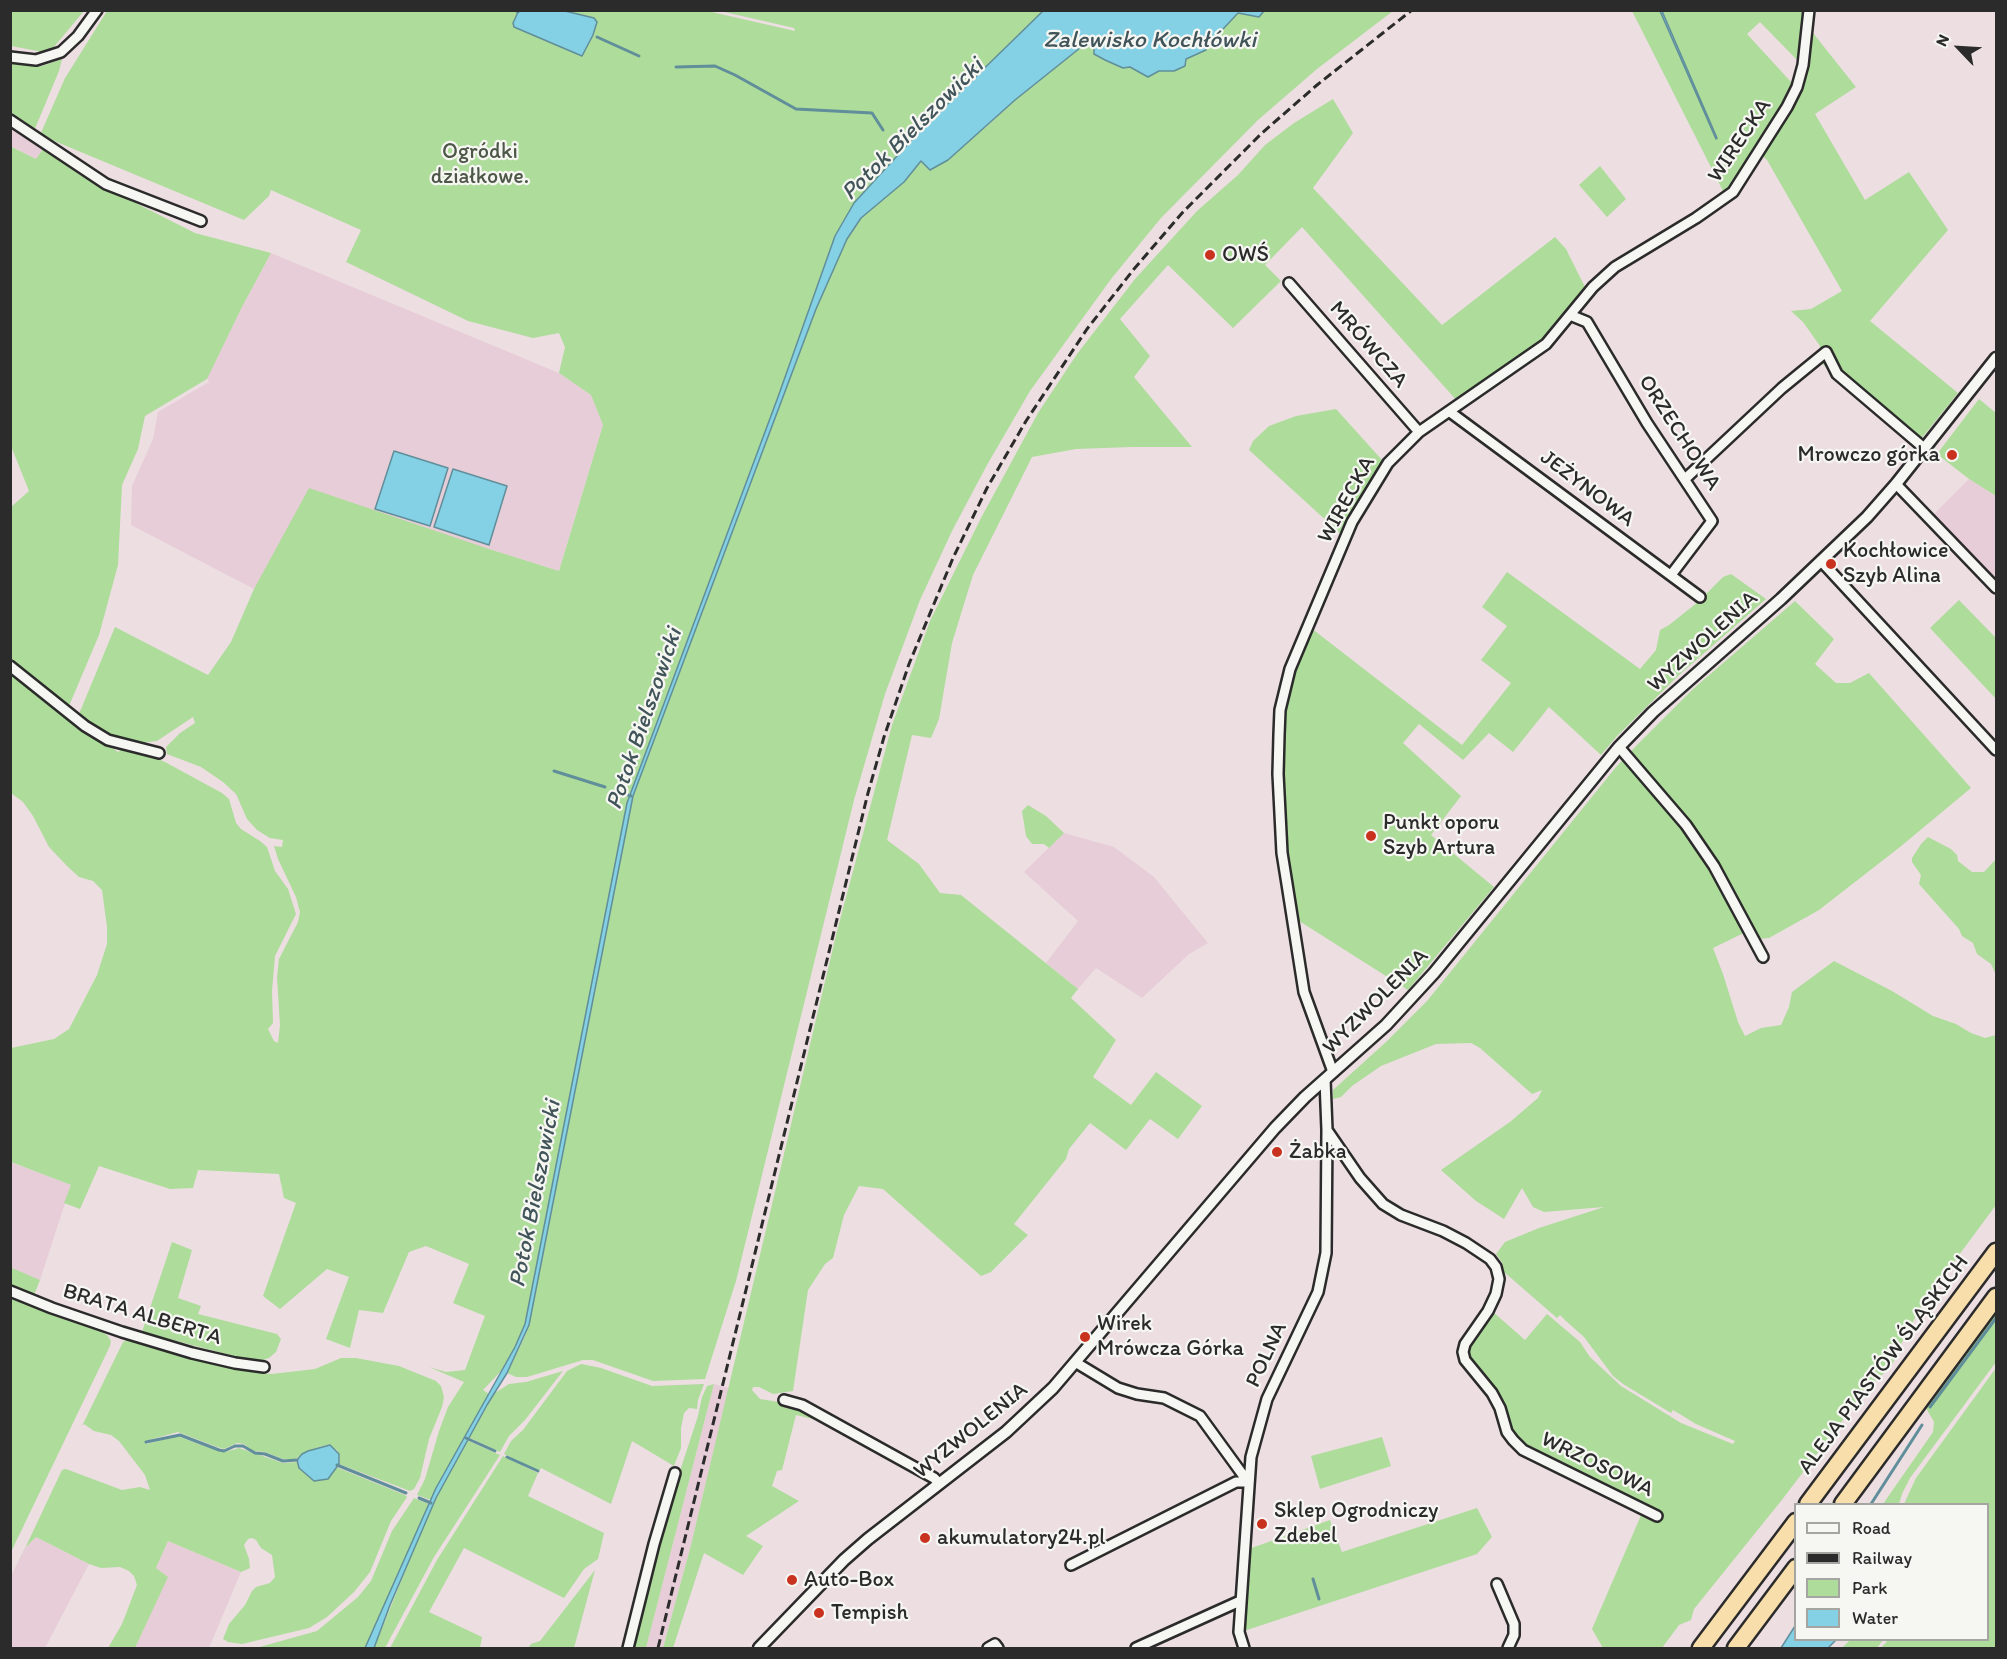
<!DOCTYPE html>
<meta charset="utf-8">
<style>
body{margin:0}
#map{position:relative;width:2007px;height:1659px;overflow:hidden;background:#eddee2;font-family:Itim,sans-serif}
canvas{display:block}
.frame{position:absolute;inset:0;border:12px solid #2b2b2b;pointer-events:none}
.legend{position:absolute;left:1794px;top:1503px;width:195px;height:138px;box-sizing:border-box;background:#f6f6f2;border:2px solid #a5a5a2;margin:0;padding:8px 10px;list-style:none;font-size:18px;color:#2b2b2b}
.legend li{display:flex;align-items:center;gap:12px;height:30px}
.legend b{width:30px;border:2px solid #a5a5a2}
.north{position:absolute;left:1929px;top:18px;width:60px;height:60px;-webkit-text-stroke:4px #f6f6f2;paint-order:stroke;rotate:295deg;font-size:16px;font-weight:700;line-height:24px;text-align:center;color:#2b2b2b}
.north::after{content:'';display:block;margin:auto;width:21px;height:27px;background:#2b2b2b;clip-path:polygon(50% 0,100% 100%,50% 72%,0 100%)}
</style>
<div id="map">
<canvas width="2007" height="1659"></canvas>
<div class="frame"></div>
<ul class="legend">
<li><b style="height:8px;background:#f6f6f2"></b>Road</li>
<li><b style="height:8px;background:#2b2b2b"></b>Railway</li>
<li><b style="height:16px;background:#aedc9b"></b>Park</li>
<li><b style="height:16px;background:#84d0e4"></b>Water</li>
</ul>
<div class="north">N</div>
</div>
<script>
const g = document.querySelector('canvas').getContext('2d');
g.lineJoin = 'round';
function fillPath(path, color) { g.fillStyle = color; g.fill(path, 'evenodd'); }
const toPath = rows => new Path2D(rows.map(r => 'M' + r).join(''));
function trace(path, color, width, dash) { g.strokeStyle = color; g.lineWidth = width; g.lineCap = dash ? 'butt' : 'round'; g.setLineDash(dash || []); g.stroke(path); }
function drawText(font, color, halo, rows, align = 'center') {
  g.font = font + ' Itim,sans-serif'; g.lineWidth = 4.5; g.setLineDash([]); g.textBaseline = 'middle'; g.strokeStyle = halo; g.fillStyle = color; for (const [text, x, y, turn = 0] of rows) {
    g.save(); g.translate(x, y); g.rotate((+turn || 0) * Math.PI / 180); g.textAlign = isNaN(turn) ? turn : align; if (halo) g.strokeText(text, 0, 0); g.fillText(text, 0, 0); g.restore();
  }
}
const built = toPath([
 [10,127,43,149,36,159,11,146],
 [271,253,559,373,591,395,603,425,559,571,489,549,254,589,131,525,132,486,153,439,158,412,209,382,207,378,242,307],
 [1969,479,1996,496,1996,580,1933,515],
 [1064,833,1114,847,1154,877,1208,943,1189,954,1142,998,1096,968,1078,989,1046,963,1078,921,1024,872],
 [10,1162,71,1185,40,1280,11,1268],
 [714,1384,729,1388,691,1545,663,1648,646,1648],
 [36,1537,89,1564,45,1648,11,1648,10,1578,25,1548],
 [168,1541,241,1572,209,1648,135,1648,167,1577,156,1568]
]);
const green = toPath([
 [703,10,795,31,794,28,720,11,1044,11,919,132,854,203,835,236,778,397,627,803,528,1316,515,1347,503,1369,483,1390,489,1394,431,1500,417,1495,425,1479,439,1431,448,1407,464,1382,429,1367,446,1372,465,1370,485,1316,453,1303,469,1264,426,1246,409,1252,383,1313,359,1310,350,1348,326,1339,349,1277,327,1269,280,1309,263,1296,296,1203,284,1198,279,1174,198,1170,193,1188,170,1189,99,1166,80,1209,64,1203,71,1185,11,1162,11,1048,54,1039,69,1029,97,975,107,944,107,927,102,890,93,881,79,877,67,866,49,847,33,816,23,802,11,793,10,672,118,752,125,747,134,749,165,762,222,793,229,799,236,823,241,829,260,841,267,847,275,871,288,889,296,914,275,956,272,991,273,1023,268,1029,274,1041,278,1043,280,1025,277,977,279,959,298,922,300,912,296,897,278,859,274,846,282,847,283,840,270,838,257,830,247,819,236,794,223,782,201,767,167,754,166,747,180,733,195,723,193,717,157,741,140,743,116,738,97,728,79,714,115,627,208,675,231,642,254,589,309,488,489,549,559,571,603,425,591,395,559,373,565,347,559,333,533,338,468,321,346,262,361,230,271,190,269,196,244,220,40,135,65,78,107,11],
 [1264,10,1393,11,1317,69,1258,120,1161,218,1111,279,1030,391,987,465,952,531,920,600,885,694,854,800,736,1281,705,1379,653,1381,593,1360,583,1360,527,1377,516,1377,507,1373,525,1336,531,1317,633,796,816,309,847,239,861,218,904,182,921,161,985,128,1015,100,1085,43,1091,42,1094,48,1123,68,1130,67,1148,77,1159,71,1174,71,1186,59,1206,50,1209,43,1238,13,1259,17],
 [10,11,11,10,84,11,53,48,43,52,11,46],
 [1632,11,1806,11,1798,61,1760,22,1747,34,1792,83,1786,93,1784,105,1735,181,1724,193],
 [1811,33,1813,33,1856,87,1815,114,1865,200,1909,172,1948,230,1870,321,1958,393,1917,444,1819,361,1820,346,1803,322,1791,311,1811,309,1842,291,1767,160,1761,154,1803,83],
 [62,59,59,71,34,131,11,116,10,64,42,66],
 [1333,99,1353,133,1313,188,1442,325,1555,237,1566,249,1586,289,1549,335,1458,402,1302,227,1265,265,1281,281,1233,328,1168,265,1120,319,1150,356,1134,377,1192,447,1132,447,1076,449,1032,457,973,575,952,643,939,719,931,738,912,735,887,840,919,864,940,893,961,895,1078,989,1071,998,1116,1040,1093,1077,1131,1105,1156,1072,1202,1106,1178,1139,1150,1119,1126,1150,1090,1123,1069,1149,1066,1159,1014,1224,1028,1235,991,1272,981,1276,883,1189,859,1186,844,1215,833,1258,825,1264,808,1290,793,1391,773,1394,759,1387,753,1387,752,1390,760,1399,791,1404,829,1423,796,1415,782,1470,777,1471,772,1486,799,1501,746,1536,763,1546,743,1575,704,1553,673,1648,663,1648,691,1545,837,931,892,725,930,621,981,518,1038,413,1077,354,1135,279,1197,211,1238,175,1265,145,1294,123],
 [10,146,36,159,43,149,80,175,195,233,271,253,242,307,207,379,145,416,138,449,122,485,118,565,99,635,69,706,11,659,10,576,12,566,10,555,11,507,29,491,11,446],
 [1600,166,1626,199,1607,217,1579,185],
 [1979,399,1996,413,1996,496,1969,479,1937,454],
 [1336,409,1383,461,1362,495,1342,535,1249,450,1253,441,1269,426,1296,416],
 [1507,572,1640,669,1656,650,1660,630,1669,625,1698,602,1723,577,1731,574,1766,599,1679,675,1617,736,1601,755,1549,707,1513,752,1489,733,1463,760,1419,724,1403,743,1461,796,1431,835,1494,887,1408,990,1296,919,1288,867,1286,832,1283,710,1299,658,1311,628,1462,745,1511,683,1481,660,1507,626,1482,607],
 [1959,600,1996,638,1996,699,1930,628],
 [1795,601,1834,639,1815,664,1836,683,1850,683,1869,673,1971,788,1900,847,1819,910,1769,938,1759,939,1754,928,1713,948,1723,974,1738,1022,1745,1036,1761,1028,1781,1025,1789,1007,1792,992,1834,961,1892,991,1933,1016,1956,1024,1971,1033,1985,1038,1996,1035,1996,1205,1922,1305,1901,1344,1891,1367,1868,1387,1781,1501,1694,1609,1691,1620,1679,1625,1662,1648,1603,1648,1592,1629,1642,1513,1528,1450,1512,1435,1467,1355,1468,1346,1492,1311,1525,1340,1547,1314,1580,1342,1590,1357,1621,1386,1681,1423,1733,1444,1735,1441,1696,1424,1673,1410,1671,1413,1623,1384,1613,1376,1584,1337,1566,1321,1560,1315,1557,1318,1504,1272,1502,1262,1496,1254,1505,1242,1539,1228,1604,1207,1544,1212,1533,1207,1522,1188,1504,1219,1476,1201,1441,1170,1510,1122,1538,1098,1542,1090,1532,1094,1480,1048,1471,1043,1436,1044,1381,1066,1352,1086,1341,1097,1333,1099,1333,1090,1386,1042,1427,1001,1616,767,1637,745,1693,689],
 [1028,805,1046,816,1064,833,1049,848,1044,844,1032,844,1026,836,1022,811],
 [1928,837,1951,849,1957,855,1958,861,1972,872,1984,872,1996,859,1996,975,1991,964,1977,954,1973,943,1962,936,1959,929,1919,884,1921,875,1912,862,1912,858,1921,844],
 [172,1242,192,1250,178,1298,201,1306,198,1314,277,1334,281,1339,276,1352,269,1358,257,1362,142,1332],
 [12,1268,40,1280,34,1295,11,1285],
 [11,1296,96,1329,107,1335,111,1341,110,1346,11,1552],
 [1996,1313,1996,1362,1910,1478,1902,1494,1899,1504,1883,1504,1933,1432,1934,1422,1926,1408],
 [127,1340,261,1373,272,1374,315,1369,341,1358,356,1358,399,1366,436,1381,441,1386,444,1397,442,1407,429,1439,420,1478,414,1489,410,1491,339,1464,340,1458,337,1450,323,1446,308,1451,295,1459,283,1459,265,1452,253,1451,244,1444,237,1443,224,1449,217,1447,178,1432,145,1441,147,1444,177,1436,218,1451,225,1452,239,1448,283,1463,297,1462,299,1468,311,1479,333,1473,336,1467,405,1495,407,1497,391,1521,370,1572,354,1592,327,1617,309,1628,242,1644,228,1642,223,1639,229,1624,245,1605,252,1591,256,1587,270,1583,275,1577,272,1555,261,1548,256,1540,252,1538,248,1539,244,1545,249,1559,250,1568,241,1572,168,1541,156,1568,168,1577,135,1648,108,1648,122,1624,137,1585,134,1576,129,1571,120,1567,101,1568,89,1564,36,1537,25,1548,11,1578,62,1470,66,1469,122,1490,140,1487,150,1490,145,1475,119,1441,111,1435,94,1431,84,1424,82,1426,123,1342],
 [581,1364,601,1368,652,1386,704,1384,698,1400,697,1409,689,1408,684,1413,681,1428,681,1448,674,1466,632,1441,611,1504,541,1468,539,1471,504,1454,511,1441,523,1430,567,1371],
 [1996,1368,1996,1648,1881,1648,1888,1640,1988,1640,1988,1504,1904,1504,1916,1478],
 [563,1371,525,1420,509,1436,500,1452,468,1437,495,1393,509,1384,526,1382],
 [714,1384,646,1648,630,1648,656,1544,698,1416,702,1397,707,1386],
 [1382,1437,1391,1466,1320,1489,1311,1456],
 [467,1440,500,1455,434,1557,385,1648,374,1648,423,1527,441,1487],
 [503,1456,538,1473,528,1496,604,1533,598,1559,584,1569,564,1598,464,1548,429,1612,482,1637,480,1648,390,1648,437,1560],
 [414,1498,429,1504,365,1648,256,1648,317,1631,358,1597,371,1581,392,1531],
 [1477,1508,1492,1537,1477,1554,1244,1631,1246,1550,1330,1520,1342,1552],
 [595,1570,574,1648,528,1648,531,1644,540,1641],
 [1850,1640,1883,1640,1877,1648,1842,1648]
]);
const water = toPath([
 [519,10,565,11,594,18,597,22,593,35,582,56,514,27,513,23,519,10],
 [1044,10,1264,11,1259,17,1238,13,1210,43,1206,50,1186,59,1185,66,1174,71,1159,71,1148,77,1130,67,1123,68,1105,60,1094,54,1094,48,1091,42,1085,44,1015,100,948,160,930,170,921,161,904,182,861,218,847,239,816,309,633,796,529,1325,507,1373,487,1405,436,1498,390,1605,374,1648,365,1648,436,1488,515,1347,525,1324,627,803,778,397,835,236,854,203,919,132,1044,10],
 [1660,11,1662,11,1717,138,1716,139,1660,11],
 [394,451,448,468,430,526,375,509,394,451],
 [453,469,507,486,489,545,434,527,453,469],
 [330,1445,339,1454,339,1464,328,1479,314,1481,299,1468,297,1460,302,1454,308,1451,330,1445],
 [1795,1626,1796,1640,1836,1640,1828,1648,1781,1648,1795,1626]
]);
const stream = toPath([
 [515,10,518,12],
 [597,37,639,56],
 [676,67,715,66,735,75,796,109,872,113,883,130],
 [554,771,605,787],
 [616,791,631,796],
 [1930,1407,1996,1318],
 [466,1438,495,1451],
 [146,1442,180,1435,219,1450,224,1451,235,1446,243,1446,255,1453,265,1454,283,1461,297,1460],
 [507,1457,538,1471],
 [337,1465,406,1493],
 [419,1498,431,1503],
 [1871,1504,1922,1425],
 [1313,1579,1319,1599]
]);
const minor = toPath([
 [10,57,36,60,61,52,78,36,97,10],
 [10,120,106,184,201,221],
 [1289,283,1419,432],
 [1570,315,1587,322,1647,423,1712,521,1671,575],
 [1450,412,1700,597],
 [1685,479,1782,388,1826,352,1837,374,1924,448],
 [1896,484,1996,588],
 [1821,561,1996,750],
 [10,666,85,726,108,740,159,753],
 [1619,747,1686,825,1714,866,1763,957],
 [1333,1072,1304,992,1287,884,1282,853,1278,774,1279,735,1280,710,1290,669,1352,522,1388,463,1419,432,1546,344,1593,287,1615,267,1696,218,1733,192,1787,107,1797,87,1803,65,1809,10],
 [1327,1130,1360,1178,1383,1204,1401,1215,1443,1231,1466,1243,1490,1259,1496,1267,1499,1279,1496,1294,1488,1311,1465,1344,1463,1352,1465,1360,1492,1393,1500,1408,1507,1432,1513,1440,1523,1450,1657,1516],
 [10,1291,52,1308,122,1332,192,1353,235,1363,264,1367],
 [1075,1362,1118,1388,1137,1394,1164,1398,1200,1416,1248,1482],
 [784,1400,802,1405,934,1478,939,1483],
 [1071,1565,1236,1482,1248,1482],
 [1497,1584,1514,1624,1514,1635,1508,1648],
 [628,1648,654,1544,675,1473],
 [988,1648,995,1644,998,1648],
 [1136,1648,1240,1601],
 [1244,1648,1239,1632,1251,1457,1267,1399,1318,1292,1326,1253,1327,1130,1325,1080]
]);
const tertiary = toPath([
 [759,1648,844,1560,868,1539,1006,1432,1053,1388,1275,1128,1305,1097,1386,1025,1434,973,1619,747,1653,712,1781,599,1867,517,1896,484,1996,358]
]);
const motorway = toPath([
 [1808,1504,1996,1252],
 [1843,1504,1996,1297],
 [1701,1648,1796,1522],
 [1736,1648,1796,1568]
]);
const rail = toPath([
 [658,1648,868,793,884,737,909,664,953,558,987,488,1026,421,1087,329,1134,269,1183,212,1262,133,1317,85,1412,10]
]);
const markers = [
 [1210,255,6,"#c8321e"],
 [1952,455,6,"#c8321e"],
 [1831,564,6,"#c8321e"],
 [1371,836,6,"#c8321e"],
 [1277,1152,6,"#c8321e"],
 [1085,1337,6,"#c8321e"],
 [1262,1524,6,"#c8321e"],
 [925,1538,6,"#c8321e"],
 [792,1580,6,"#c8321e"],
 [819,1613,6,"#c8321e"]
];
const streetNames = [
 ["WIRECKA",1740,141,-56],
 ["MRÓWCZA",1368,345,49],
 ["ORZECHOWA",1679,433,57],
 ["JEŻYNOWA",1587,489,37],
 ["WIRECKA",1347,500,-61],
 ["WYZWOLENIA",1703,642,-42],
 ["WYZWOLENIA",1376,1002,-45],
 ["BRATA ALBERTA",142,1315,17],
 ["POLNA",1267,1355,-65],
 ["ALEJA PIASTÓW ŚLĄSKICH",1884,1365,-53],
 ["WYZWOLENIA",971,1431,-39],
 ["WRZOSOWA",1597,1465,26]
];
const parkNames = [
 ["Ogródki",480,152],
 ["działkowe.",480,177]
];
const poiNames = [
 ["OWŚ",1222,255],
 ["Mrowczo górka",1940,455,"right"],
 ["Kochłowice",1843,551],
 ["Szyb Alina",1843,576],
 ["Punkt oporu",1383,823],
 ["Szyb Artura",1383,848],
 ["Żabka",1289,1152],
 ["Wirek",1097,1324],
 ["Mrówcza Górka",1097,1349],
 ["Sklep Ogrodniczy",1274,1511],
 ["Zdebel",1274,1536],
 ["akumulatory24.pl",937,1538],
 ["Auto-Box",804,1580],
 ["Tempish",831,1613]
];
const waterNames = [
 ["Zalewisko Kochłówki",1150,41],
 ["Potok Bielszowicki",913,130,-45],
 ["Potok Bielszowicki",645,719,-71],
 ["Potok Bielszowicki",536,1194,-79]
];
fillPath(built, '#e7cdd7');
fillPath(green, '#aedc9b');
fillPath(water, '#84d0e4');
trace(water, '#608e9a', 1.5);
trace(stream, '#608e9a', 3);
trace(minor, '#2b2b2b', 14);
trace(tertiary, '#2b2b2b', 15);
trace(motorway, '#2b2b2b', 21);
trace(minor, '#f6f6f2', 9);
trace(tertiary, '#f6f6f2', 10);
trace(motorway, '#f8deab', 16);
trace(rail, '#2b2b2b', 3, [9, 4.5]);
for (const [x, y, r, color] of markers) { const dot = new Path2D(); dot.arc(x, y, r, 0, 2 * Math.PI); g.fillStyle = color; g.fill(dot); trace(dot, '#f6f6f2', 2); }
drawText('22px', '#2b2b2b', '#f6f6f2', streetNames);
drawText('22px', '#4c5747', '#f6f6f2', parkNames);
drawText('22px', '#2b2b2b', '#f6f6f2', poiNames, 'left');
drawText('italic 24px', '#415459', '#f6f6f2', waterNames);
</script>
